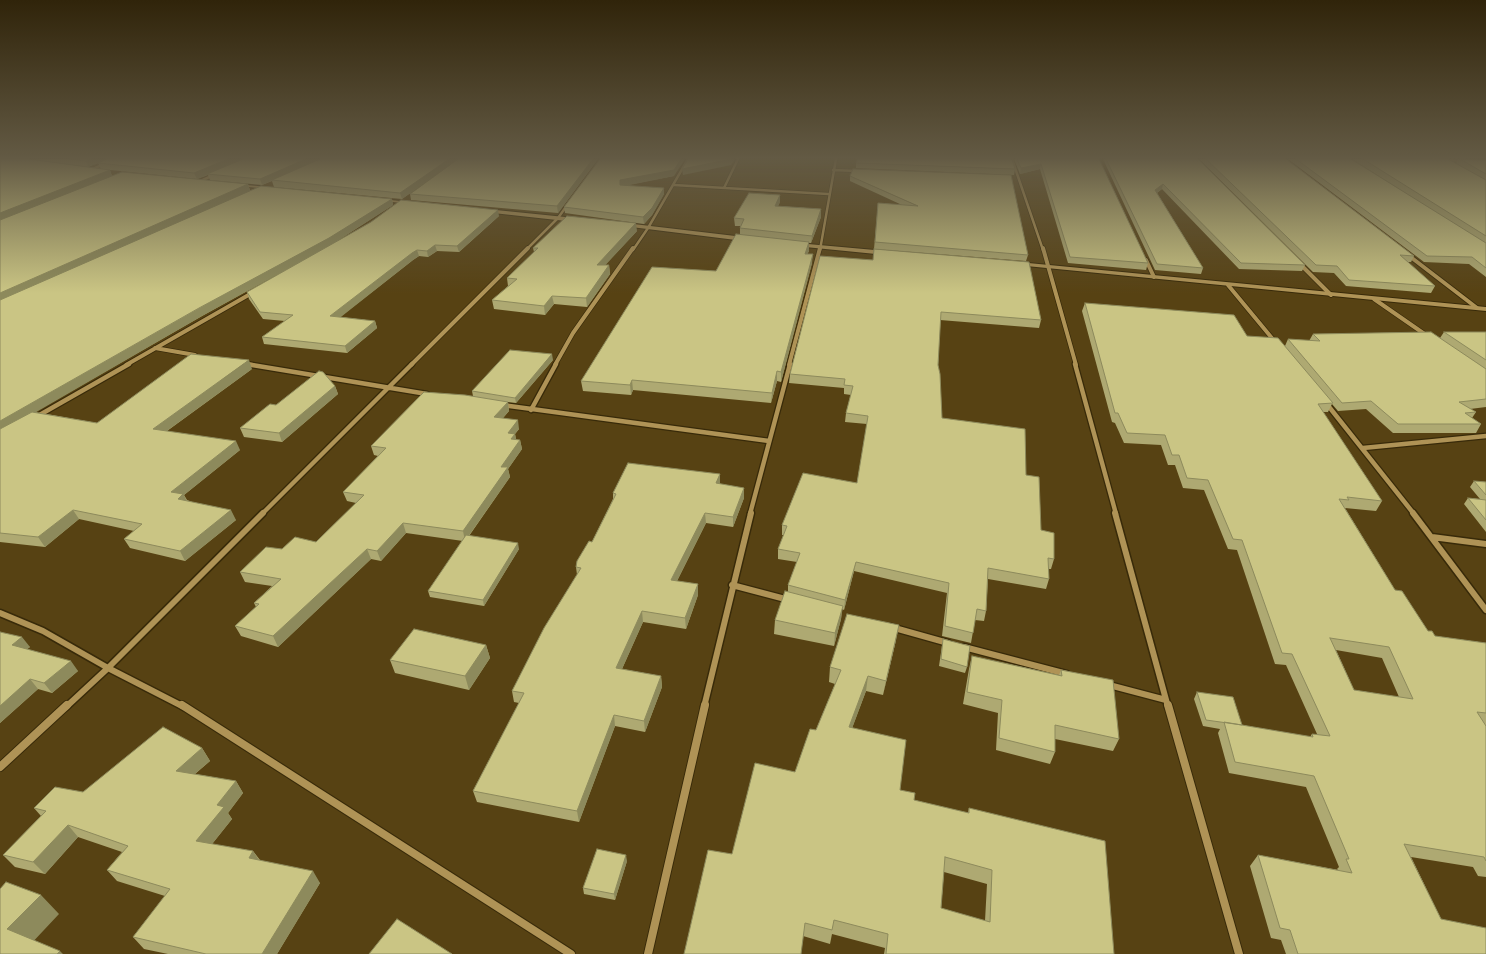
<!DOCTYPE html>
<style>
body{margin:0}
canvas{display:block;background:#574213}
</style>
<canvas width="1486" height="954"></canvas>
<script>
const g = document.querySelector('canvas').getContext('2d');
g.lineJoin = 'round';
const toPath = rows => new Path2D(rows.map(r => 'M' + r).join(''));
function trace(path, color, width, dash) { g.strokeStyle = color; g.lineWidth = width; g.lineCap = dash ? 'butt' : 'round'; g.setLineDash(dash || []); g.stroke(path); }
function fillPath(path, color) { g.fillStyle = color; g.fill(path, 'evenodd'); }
const minorFar4 = toPath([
 [1012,159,1043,250],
 [1431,159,1463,161],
 [90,170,117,159],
 [833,170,857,171],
 [198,182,214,175],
 [674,185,828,194],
 [724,188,738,159],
 [526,250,558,218,568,204],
 [633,250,648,228,688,159],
 [820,250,836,159]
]);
const minorFar3 = toPath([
 [1043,248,1076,365],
 [1408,255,1477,308],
 [1146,260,1154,277],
 [1300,264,1331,295],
 [1228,285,1276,343],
 [1374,299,1426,335],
 [155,348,195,355],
 [246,364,253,365],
 [126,365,252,293],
 [411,365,528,248],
 [555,365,573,333,633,248],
 [789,365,820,248]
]);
const minorFar2 = toPath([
 [246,364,427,394],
 [1075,364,1116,514],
 [1326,403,1414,514],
 [502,405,769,441],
 [531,410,556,364],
 [36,417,129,364],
 [1363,448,1486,436],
 [262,514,412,364],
 [750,514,790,364]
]);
const minorFar1 = toPath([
 [1115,513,1168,707],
 [1413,513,1486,610],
 [1432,537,1486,544],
 [732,585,789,600],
 [0,613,43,631,108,668,184,707],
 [891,627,948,643],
 [964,647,1067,674],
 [1109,685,1166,700],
 [66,707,108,668,263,513],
 [704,707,751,513]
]);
const minor = toPath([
 [182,705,571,954],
 [1168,705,1239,954],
 [0,767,67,705],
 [648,954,705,705]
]);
const tertiary = toPath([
 [235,184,269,187,271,188,269,189,237,186,235,186,235,184],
 [380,199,411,202,413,203,411,204,382,201,380,200,380,199],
 [486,209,575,218,578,220,575,222,484,212,483,211,486,209],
 [625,223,744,237,747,239,744,241,623,226,622,225,625,223],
 [797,243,886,251,889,253,886,255,795,246,795,244,797,243],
 [1018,262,1486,307,1486,311,1016,265,1016,263,1018,262]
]);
const wall = toPath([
 [0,159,110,170,112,176,248,184,250,190,392,199,393,205,337,241,499,216,459,252,437,251,428,257,419,256,413,260,340,317,375,321,377,328,347,353,264,344,262,337,285,321,263,319,249,299,247,292,303,260,202,316,35,412,97,423,252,369,167,431,240,450,184,495,187,500,236,520,185,561,130,548,124,539,134,531,79,519,45,547,0,542],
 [29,159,458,159,402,199,274,187,272,181,262,185,210,180,208,175,197,179,101,169,98,163,88,167],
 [598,159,558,213,411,200,410,194],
 [600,159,674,176,627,185,664,194,652,215,644,224,565,213,564,207],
 [1014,159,1099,159,1148,263,1146,270,1068,263,1040,169,1020,174],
 [1103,159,1198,159,1305,265,1302,271,1239,269,1162,189,1157,193,1203,268,1201,274,1155,270],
 [1199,159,1286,159,1414,256,1411,262,1407,262,1435,286,1431,293,1346,286,1334,273,1313,272],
 [1288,159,1351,159,1418,201,1352,159,1448,159,1456,163,1458,159,1486,160,1486,277,1469,264,1424,262],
 [856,163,1015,169,1014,175,856,168],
 [850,176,1028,255,1026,261,874,249,878,203,902,205,850,181],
 [780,202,778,206,821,209,821,217,811,243,809,243,809,251,807,254,812,263,781,382,777,381,771,403,633,390,631,395,583,391,581,381,716,271,740,234,740,226,735,226,734,218],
 [637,231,605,265,609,265,610,274,587,307,554,304,545,315,494,309,492,300,508,286,507,278,534,252,533,248],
 [820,256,1041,320,1039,328,940,320,938,365,942,418,1026,475,1041,530,1054,559,1051,569,1049,569,1049,579,1046,589,988,579,986,611,984,621,975,620,971,643,942,636,947,593,854,571,844,610,842,609,841,619,834,646,774,634,775,620,788,592,788,585,797,562,778,559,778,549,784,535,782,535,782,525,857,483,867,424,845,422,846,413,851,395,844,394,844,388,789,383,790,374],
 [1085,303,1247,336,1285,346,1288,339,1309,341,1313,334,1440,338,1444,332,1486,332,1486,407,1470,409,1476,412,1472,418,1481,424,1476,433,1393,433,1366,409,1338,411,1332,404,1328,412,1323,412,1382,501,1376,511,1345,508,1395,590,1428,631,1435,636,1486,643,1486,725,1485,725,1486,726,1486,877,1478,876,1473,867,1411,857,1441,919,1486,954,1286,954,1281,940,1271,938,1250,866,1258,855,1338,870,1337,869,1339,867,1306,787,1229,773,1218,733,1220,729,1203,726,1194,699,1197,692,1242,725,1310,737,1312,734,1317,734,1286,665,1275,664,1237,550,1228,549,1204,490,1183,488,1175,465,1168,465,1161,445,1124,443,1115,423,1112,422,1082,311],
 [1336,650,1382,658,1399,697,1354,690],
 [553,360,516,403,508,402,509,411,503,418,519,429,515,434,516,440,520,440,522,449,508,469,510,477,469,536,519,549,484,606,430,597,428,591,463,541,406,533,381,561,371,559,278,647,241,636,235,626,256,607,254,603,272,586,245,582,240,572,282,549,316,542,356,503,347,501,343,492,378,456,374,455,371,446,473,396,472,391],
 [335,386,338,394,282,442,244,437,240,428,276,405],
 [1474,481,1486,482,1486,532,1464,504,1468,498,1480,499,1470,487],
 [720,484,744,488,744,498,733,527,706,523,677,581,698,584,698,595,686,629,643,622,622,669,661,676,662,687,645,732,615,726,579,822,477,802,473,791,519,703,514,702,512,691,577,575,576,567,592,542,613,499,613,493],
 [0,632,30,647,27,649,78,671,52,693,38,689,0,723],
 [943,639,967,667,965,673,939,666],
 [896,640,883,695,866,691,852,728,900,790,914,800,968,813,969,808,1114,954,884,954,885,948,832,934,830,944,803,936,732,854,795,772,816,730,835,684,829,682,830,667],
 [944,872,987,884,985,921,941,908],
 [486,645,490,658,469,690,395,673,390,660],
 [972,656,1059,675,1061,670,1119,739,1113,751,1055,739,1055,752,1050,764,996,750,998,713,963,704,969,669],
 [202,748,210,761,195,774,236,781,243,793,228,813,232,819,212,844,253,851,260,860,320,883,277,954,168,954,144,949,133,937,165,896,117,881,107,870,122,852,78,837,45,874,15,867,3,855,41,816,34,808,83,792],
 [627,861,615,900,584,894,583,888]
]);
const shadedWall = toPath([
 [91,159,108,159,88,167,86,161],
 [228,159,244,159,197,179,194,173],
 [306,159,321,159,262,185,260,179],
 [449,159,458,159,402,199,400,193],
 [593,159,598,159,558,213,557,206],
 [681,159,685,159,674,176,620,187,620,180],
 [731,159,735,159,731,165,683,175,682,169],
 [1041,164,1040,169,1020,174,1021,168],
 [110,170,112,176,0,222,0,213],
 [248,184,250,191,0,303,0,293],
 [1163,184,1162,189,1153,195,1155,190],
 [664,188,664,194,652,215,644,224,643,217],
 [780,195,780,202,775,213,775,206],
 [392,199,393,205,331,245,202,316,0,433,0,421],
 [821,209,821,217,811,243,812,236],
 [498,210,499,216,459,252,457,246],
 [636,223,637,231,598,273,597,265],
 [809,242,809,251,804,262,805,254],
 [435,245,437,251,428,257,427,251],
 [417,250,419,256,413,260,332,324,330,316,412,253],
 [813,254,812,263,781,382,781,372],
 [609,265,610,274,587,307,586,298],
 [552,296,554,304,545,315,544,306],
 [375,321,377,328,347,353,345,346],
 [552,354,553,360,516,403,515,398],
 [249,360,252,369,157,438,153,429],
 [777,371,777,381,771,403,772,393],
 [632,380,633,390,631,395,630,385],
 [335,386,338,394,282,442,279,433],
 [508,402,509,411,496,426,494,417],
 [518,420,519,429,515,434,517,443,513,448,508,433],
 [520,440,522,449,508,469,510,477,465,541,463,531,501,467],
 [236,441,240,450,184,495,188,504,183,508,171,492],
 [720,474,720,484,716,483],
 [744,488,744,498,733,527,733,517],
 [73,510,79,519,45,547,38,537],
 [231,510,236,520,185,561,180,551],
 [705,513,706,523,672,591,671,580],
 [403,523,406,533,381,561,377,551],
 [518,543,519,549,484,606,483,600],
 [367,549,371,559,278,647,273,636],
 [856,562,854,571,844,610,845,600],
 [698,584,698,595,686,629,685,618],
 [843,606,841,619,834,646,835,633],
 [642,611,643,622,618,678,616,668],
 [899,625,896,640,883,695,886,681],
 [22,637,30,647,20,655,12,645],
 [486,645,490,658,469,690,465,676],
 [71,661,78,671,52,693,44,683],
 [661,676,662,687,645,732,644,721],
 [868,676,866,691,847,742,849,727],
 [30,679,38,689,0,723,0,706],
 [614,715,615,726,579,822,577,811],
 [202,748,210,761,184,783,176,771],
 [236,781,243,793,228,813,232,819,205,853,196,841,217,805],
 [68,825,78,837,45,874,33,862],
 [253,851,261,863,249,858],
 [626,855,627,861,615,900,614,894],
 [313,871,320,883,277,954,262,954],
 [41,895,59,914,28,947,7,929],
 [60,951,63,954,57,954]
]);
const building = toPath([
 [0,159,29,159,110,170,0,213,0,159],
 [70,159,91,159,86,161,70,159],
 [107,159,228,159,194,173,98,163,107,159],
 [243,159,306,159,260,179,207,174,243,159],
 [320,159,449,159,400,193,272,180,320,159],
 [458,159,593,159,557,206,410,194,458,159],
 [600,159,681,159,674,170,620,180,620,185,664,188,652,208,643,217,564,207,600,159],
 [688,159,732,159,682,169,688,159],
 [857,159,1012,159,1015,169,856,163,857,159],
 [1017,159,1099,159,1148,263,1070,257,1041,164,1021,168,1017,159],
 [1106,159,1198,159,1305,265,1241,263,1163,184,1155,190,1203,268,1157,264,1106,159],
 [1206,159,1286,159,1414,256,1400,255,1435,286,1349,280,1337,266,1316,265,1206,159],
 [1296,159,1351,159,1486,243,1486,268,1472,257,1427,256,1296,159],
 [1363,159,1448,159,1486,180,1486,236,1363,159],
 [1460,159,1486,160,1486,174,1460,159],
 [853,169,1011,175,1028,255,875,242,878,203,918,206,850,176,853,169],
 [122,172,248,184,0,293,0,220,122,172],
 [261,186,392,199,329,238,199,308,0,421,0,300,261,186],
 [749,193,780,195,775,206,821,209,812,236,740,228,744,219,734,218,749,193],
 [401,200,498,210,457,246,435,245,427,251,417,250,412,253,330,316,375,321,345,346,262,337,293,315,260,312,247,292,371,222,401,200],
 [567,216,636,223,597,265,609,265,586,298,552,296,544,306,492,300,517,279,507,278,538,248,533,248,567,216],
 [736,234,809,242,805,254,813,254,781,372,777,371,772,393,632,380,630,385,581,381,652,267,716,271,736,234],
 [874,249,1029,262,1041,320,941,312,938,365,940,374,942,418,1025,429,1026,475,1039,477,1041,530,1054,533,1054,559,1048,558,1049,579,988,568,986,611,977,609,973,633,945,626,949,583,856,562,845,600,788,585,800,553,778,549,787,526,782,525,803,473,857,483,868,416,846,413,853,386,844,385,845,379,790,374,820,256,873,260,874,249],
 [1085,303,1234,315,1247,336,1278,338,1333,403,1318,404,1382,501,1347,497,1349,500,1339,499,1395,590,1402,591,1428,631,1432,631,1435,636,1486,643,1486,713,1477,712,1486,726,1486,861,1484,857,1404,844,1441,919,1486,928,1486,954,1298,954,1290,930,1280,928,1258,855,1352,873,1346,859,1349,859,1314,776,1235,762,1224,722,1313,737,1312,734,1330,736,1292,654,1282,653,1242,540,1233,539,1208,480,1187,478,1179,455,1172,455,1165,435,1127,433,1118,413,1115,413,1085,303],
 [1330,638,1389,647,1413,699,1354,690,1330,638],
 [1431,332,1486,369,1486,399,1459,402,1476,412,1465,413,1481,424,1398,424,1371,401,1342,403,1288,339,1320,341,1313,334,1431,332],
 [1444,332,1486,332,1486,360,1444,332],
 [510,350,552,354,515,398,472,391,510,350],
 [191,354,249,360,153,429,236,441,171,492,183,494,178,499,231,510,180,551,124,539,142,524,73,510,38,537,0,533,0,429,32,412,97,423,191,354],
 [319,371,323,372,335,386,279,433,240,428,270,404,276,405,319,371],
 [424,392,465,395,508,402,494,417,518,420,508,433,515,434,511,439,520,440,501,467,508,467,463,531,403,523,377,551,367,549,273,636,235,626,259,604,254,603,281,579,240,572,266,547,282,549,295,537,316,542,364,495,343,492,386,448,371,446,424,392],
 [628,463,720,474,716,483,744,488,733,517,705,513,671,580,698,584,685,618,642,611,616,668,661,676,644,721,614,715,577,811,473,791,524,693,512,691,544,628,581,568,576,567,577,561,589,541,592,542,616,494,613,493,628,463],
 [1474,481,1486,482,1486,495,1474,481],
 [1468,498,1486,500,1486,520,1468,498],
 [466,535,518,543,483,600,428,591,466,535],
 [785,591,843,606,835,633,775,620,785,591],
 [847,614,899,625,886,681,868,676,849,727,906,740,900,790,915,793,914,800,969,813,969,808,1105,841,1114,954,886,954,888,934,834,920,832,930,805,923,801,954,684,954,708,850,732,854,755,763,795,772,810,729,816,730,841,670,830,667,847,614],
 [945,857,992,870,990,922,941,908,945,857],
 [414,629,486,645,465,676,390,660,414,629],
 [0,632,22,637,12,645,71,661,44,683,30,679,0,706,0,632],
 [943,639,970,646,967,667,941,659,943,639],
 [972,656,1062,676,1061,670,1113,680,1119,739,1055,725,1055,752,999,738,1002,700,967,692,972,656],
 [1197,692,1233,697,1242,725,1206,720,1197,692],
 [163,727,202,748,176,771,236,781,217,805,224,807,196,841,253,851,249,858,313,871,262,954,206,954,133,937,170,889,107,870,128,846,68,825,33,862,3,855,46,811,34,808,55,787,83,792,163,727],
 [597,849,626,855,614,894,583,888,597,849],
 [6,882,41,895,7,929,60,951,57,954,0,954,0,889,6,882],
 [397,919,452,954,369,954,397,919]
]);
trace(minorFar4, '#382a09', 4);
trace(minorFar3, '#382a09', 5.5);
trace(minorFar2, '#382a09', 7);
trace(minorFar1, '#382a09', 9);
trace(minor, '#382a09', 10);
trace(tertiary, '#382a09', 2);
trace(minorFar4, '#af9356', 2.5);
trace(minorFar3, '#af9356', 4);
trace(minorFar2, '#af9356', 4.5);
trace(minorFar1, '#af9356', 6);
trace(minor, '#af9356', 8);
fillPath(tertiary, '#af9356');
fillPath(wall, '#aea972');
fillPath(shadedWall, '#8d8a5c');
fillPath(building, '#cac584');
trace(building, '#8d8a5c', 1);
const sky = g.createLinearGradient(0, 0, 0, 293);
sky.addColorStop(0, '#30240a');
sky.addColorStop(0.54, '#635a44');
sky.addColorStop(1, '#635a4400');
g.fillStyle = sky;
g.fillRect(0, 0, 1486, 293);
</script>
